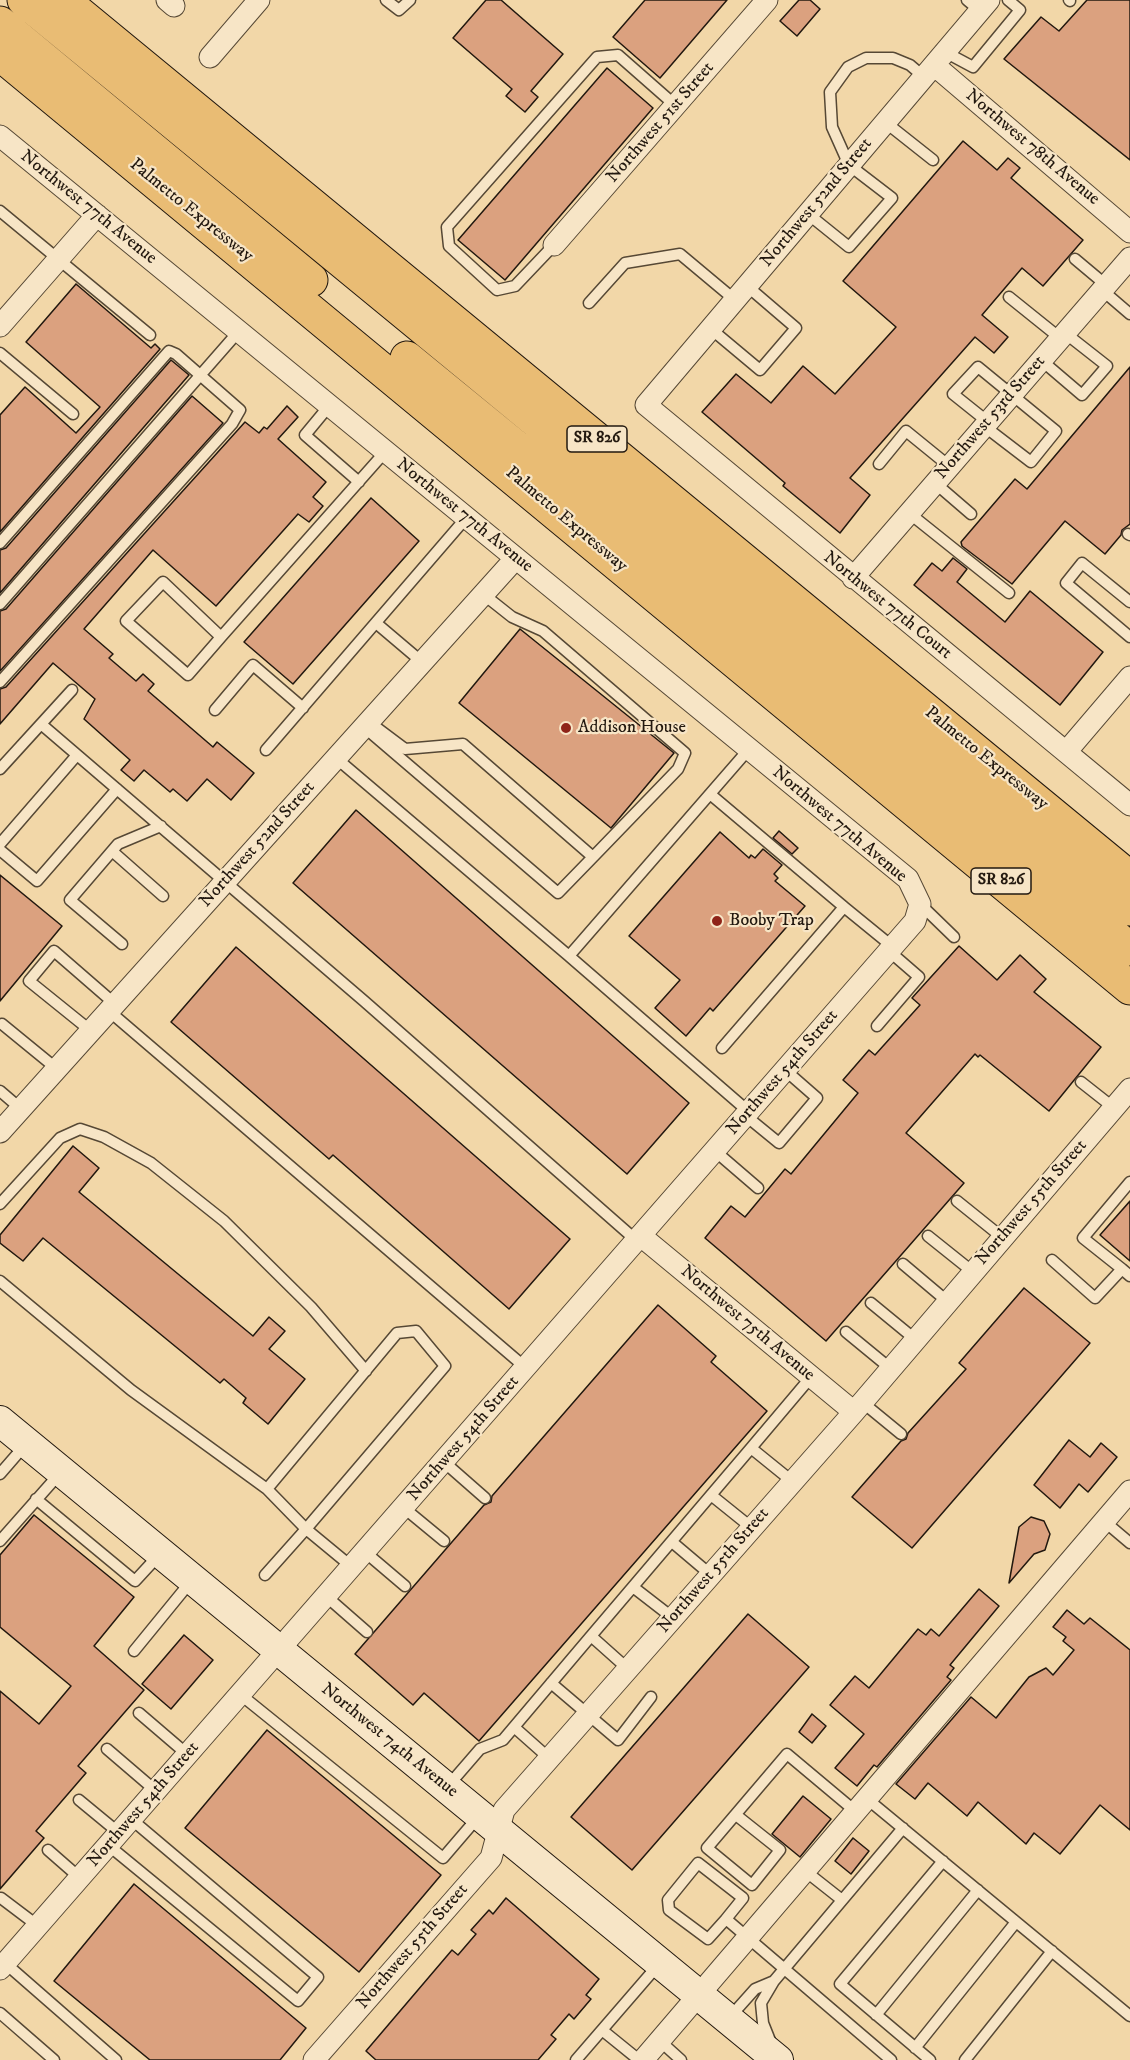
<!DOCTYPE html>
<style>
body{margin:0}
canvas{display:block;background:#f2d7a8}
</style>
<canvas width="1130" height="2060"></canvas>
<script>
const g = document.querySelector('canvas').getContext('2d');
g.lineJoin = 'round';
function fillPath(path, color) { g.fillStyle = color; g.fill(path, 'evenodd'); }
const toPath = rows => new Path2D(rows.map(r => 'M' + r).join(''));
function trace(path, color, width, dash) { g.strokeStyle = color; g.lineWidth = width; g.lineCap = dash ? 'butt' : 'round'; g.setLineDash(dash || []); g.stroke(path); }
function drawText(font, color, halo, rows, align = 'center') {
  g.font = font + ' "IM FELL DW Pica",serif'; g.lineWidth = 4.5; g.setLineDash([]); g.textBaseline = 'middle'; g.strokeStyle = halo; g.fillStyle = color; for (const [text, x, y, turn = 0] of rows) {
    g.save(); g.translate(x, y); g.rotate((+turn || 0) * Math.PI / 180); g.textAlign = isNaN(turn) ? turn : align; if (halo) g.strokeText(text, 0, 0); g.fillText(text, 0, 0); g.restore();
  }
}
const building = toPath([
 [486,0,501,0,563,54,531,91,538,97,525,112,506,96,512,89,453,38,486,0],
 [645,0,727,0,660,78,613,37,645,0],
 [799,0,810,0,820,9,797,36,780,21,799,0],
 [1087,0,1130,0,1130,160,1004,59,1041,17,1059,31,1087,0],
 [607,68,653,108,505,280,458,240,607,68],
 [963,141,997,170,1008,158,1020,168,1011,178,1083,240,1043,286,1022,268,982,315,1008,337,994,353,975,337,850,478,870,495,840,533,783,486,785,483,702,412,736,374,771,403,803,366,835,394,896,327,843,281,963,141],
 [76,284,151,348,155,344,160,349,0,532,0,415,25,387,76,433,100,407,26,342,76,284],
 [171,360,189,375,0,593,0,550,6,548,171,360],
 [1130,367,1130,524,1122,530,1121,535,1105,554,1065,521,1012,584,962,546,961,542,1015,479,1027,489,1130,367],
 [192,396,223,423,0,671,0,611,6,609,192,396],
 [287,406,298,417,278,439,326,482,313,497,323,506,309,522,298,514,216,606,153,550,84,629,113,654,109,658,136,681,143,674,154,684,148,691,213,747,217,742,254,773,231,800,207,779,187,801,173,789,170,792,144,770,134,781,121,770,130,760,84,719,95,699,53,663,0,724,0,689,6,687,245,422,259,433,264,427,267,429,287,406],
 [371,498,419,541,293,684,244,642,371,498],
 [953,558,967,569,957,582,1005,622,1030,591,1103,652,1060,705,914,585,932,563,942,571,953,558],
 [520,629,674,753,611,828,459,703,520,629],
 [356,810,689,1103,627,1174,293,883,356,810],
 [779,831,798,848,792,854,773,838,779,831],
 [720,832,749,858,751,855,755,858,763,849,782,865,774,874,778,878,775,881,805,906,713,1011,710,1008,686,1036,655,1008,680,980,629,936,720,832],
 [0,875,62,926,0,1001,0,875],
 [959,946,997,980,1020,955,1046,979,1034,992,1101,1047,1049,1111,980,1055,978,1057,975,1054,906,1133,964,1183,826,1341,705,1238,731,1206,745,1217,785,1169,791,1174,858,1093,843,1080,869,1050,875,1055,920,1005,912,998,959,946],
 [236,947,570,1239,509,1309,333,1155,329,1159,171,1022,236,947],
 [73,1146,99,1168,79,1192,253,1336,269,1317,285,1331,269,1349,305,1379,268,1424,243,1403,246,1398,224,1379,220,1383,43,1238,23,1261,0,1243,0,1235,73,1146],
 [1130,1201,1130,1261,1100,1235,1130,1201],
 [1024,1288,1090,1343,912,1548,852,1497,901,1441,906,1439,908,1433,966,1369,959,1363,1024,1288],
 [658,1305,716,1356,711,1362,767,1411,479,1741,424,1693,413,1705,355,1654,484,1505,491,1502,492,1496,658,1305],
 [1069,1440,1090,1457,1101,1443,1117,1457,1088,1492,1079,1484,1060,1508,1034,1485,1069,1440],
 [34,1515,134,1597,94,1646,144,1690,78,1766,86,1773,36,1831,44,1838,0,1889,0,1691,39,1724,71,1686,0,1627,0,1555,34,1515],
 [1031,1517,1044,1521,1050,1534,1045,1550,1034,1554,1009,1583,1019,1527,1031,1517],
 [979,1589,999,1606,950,1665,954,1668,947,1677,951,1680,877,1767,874,1765,857,1786,835,1768,864,1734,830,1705,855,1676,869,1688,918,1629,926,1635,931,1629,939,1636,979,1589],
 [1067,1610,1084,1624,1090,1618,1130,1650,1130,1830,1100,1805,1060,1854,1034,1833,1026,1844,978,1802,967,1816,928,1783,915,1799,896,1784,971,1697,996,1718,1029,1677,1046,1668,1053,1675,1074,1650,1063,1641,1066,1637,1053,1627,1067,1610],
 [748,1614,809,1667,632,1870,571,1817,748,1614],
 [184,1635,213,1660,171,1709,142,1684,184,1635],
 [812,1714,826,1726,812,1743,799,1732,812,1714],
 [267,1730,441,1875,359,1972,185,1828,267,1730],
 [803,1796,831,1819,800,1857,772,1834,803,1796],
 [853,1838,869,1851,851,1874,835,1861,853,1838],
 [134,1884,306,2028,280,2060,150,2060,54,1981,134,1884],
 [506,1898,599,1979,586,1995,591,1999,574,2019,569,2014,551,2035,556,2039,538,2060,376,2060,366,2051,452,1950,458,1955,476,1934,471,1930,489,1910,493,1914,506,1898]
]);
const lane = toPath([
 [386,0,399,10,410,0],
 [967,0,980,11],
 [1069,0,1070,1],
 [945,52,973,67,1020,10,1008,0],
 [885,122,933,160],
 [0,211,150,335],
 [808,214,849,247,892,198,849,165,832,127,830,92,848,67,866,58,893,58,910,65,924,77],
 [554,245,515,286,497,290,449,246,447,227,597,57,618,55,676,106],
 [1075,259,1106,285],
 [1102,290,1130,314],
 [1009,297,1060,338],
 [589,303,625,263,680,254,735,300],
 [711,329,760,370,796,328,747,286],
 [0,353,73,414],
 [1041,360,1082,395,1107,366,1065,333],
 [329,406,305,435,359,482],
 [984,426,1031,462,1056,431,978,367,953,394,988,422],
 [879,464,906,431,949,466],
 [935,483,971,514],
 [909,513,1009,593],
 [1128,534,1130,535],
 [0,543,169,351,176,354,240,410,232,424,0,682],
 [1130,602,1082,563,1066,583,1130,637],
 [0,604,239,331],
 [376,623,422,662],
 [221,637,188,675,126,621,163,582,221,637,385,452],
 [72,690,41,724,364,1001,637,1241],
 [215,710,253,665,303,708],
 [369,722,405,749,463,744,593,857,678,769,685,753,543,631,512,617,483,594],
 [364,727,558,893,593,857],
 [749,749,569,956,749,1112],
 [266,750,466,518],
 [336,758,569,956],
 [0,769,41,724],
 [710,794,844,907,722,1048],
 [0,844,77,755],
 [0,850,37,881,117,789],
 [112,851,163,896],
 [920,904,954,937],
 [844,907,893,947],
 [122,944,70,900,118,844,161,826],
 [109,1011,526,1368],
 [2,1024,57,1069],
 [877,1026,919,977,889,951],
 [91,1031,29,981,54,951,115,1004],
 [1081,1082,1114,1108],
 [0,1091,21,1109],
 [746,1116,779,1143,817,1098,785,1070],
 [715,1151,758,1188],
 [957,1201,1003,1238],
 [0,1204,60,1138,80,1129,104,1137,151,1163,224,1221,311,1307,366,1371],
 [928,1236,973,1272],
 [1052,1260,1095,1298,1122,1269,1130,1276],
 [903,1264,948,1302],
 [1122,1269,1083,1238,1130,1182],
 [0,1281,131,1390,267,1489],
 [871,1303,916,1340],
 [416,1331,445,1366,306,1529,267,1489,397,1333,416,1331],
 [846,1332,891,1369],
 [862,1402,901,1434],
 [444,1462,485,1498],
 [0,1474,26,1444],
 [793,1482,751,1448,811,1377],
 [711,1495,752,1528],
 [36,1499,135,1581,159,1555],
 [404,1508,444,1541],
 [1104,1521,1130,1543],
 [0,1541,61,1472],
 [672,1542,711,1575],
 [365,1552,405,1586],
 [265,1575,306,1529,352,1567],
 [633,1587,673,1618],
 [327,1597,367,1632],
 [134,1651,192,1580],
 [628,1669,591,1636,751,1448],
 [551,1683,618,1740,651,1697],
 [241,1695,443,1858,479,1816],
 [139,1713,188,1755],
 [514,1727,550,1759],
 [107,1749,156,1791],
 [448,1786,480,1749,503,1740,591,1636],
 [866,1798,1130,2016],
 [79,1800,119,1833],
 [736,1815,780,1850,752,1885,707,1848,787,1754,855,1811],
 [108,1845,298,2001,318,1977,131,1819],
 [48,1850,80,1878],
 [804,1870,842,1900],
 [1,1898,38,1926],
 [726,1919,743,1898,698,1863,668,1900,669,1910,708,1939,726,1919,891,2060],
 [5,1963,116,2060],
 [0,2013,54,2060],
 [876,2015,978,1890],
 [730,2017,755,1989,774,1981,903,1828],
 [602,2030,639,2060],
 [660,2041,681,2060],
 [771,2043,763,2023,761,2003,774,1981],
 [915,2048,1016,1922],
 [576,2060,659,1964],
 [930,2060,840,1984,943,1861],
 [965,2060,1052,1951]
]);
const street = toPath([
 [167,0,174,6],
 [989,0,646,405,1130,805],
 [210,57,259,0],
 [934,65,1130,232],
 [0,136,908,879,920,904,915,921,0,1969],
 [554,245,767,0],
 [0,326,97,215],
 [853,578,1130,258],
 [1066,752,1130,677],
 [0,1132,515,559],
 [641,1236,854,1412],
 [314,2060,491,1858,504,1810,854,1412,1130,1089],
 [643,2060,1130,1491]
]);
const secondary = toPath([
 [0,1421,778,2060]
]);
const highway = toPath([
 [24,0,1130,909],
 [63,0,1130,878],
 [0,23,311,280],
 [0,54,1130,988],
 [407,358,1130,949]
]);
const markers = [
 [566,728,6,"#8f2418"],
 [717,921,6,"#8f2418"]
];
const shields = [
 [597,439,60],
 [1001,881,60]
];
const shieldNames = [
 ["SR 826",597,439],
 ["SR 826",1001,881]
];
const streetNames = [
 ["Northwest 51st Street",661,123,-49],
 ["Northwest 78th Avenue",1032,148,40],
 ["Northwest 52nd Street",817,203,-50],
 ["Northwest 77th Avenue",88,208,39],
 ["Palmetto Expressway",191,211,39],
 ["Northwest 53rd Street",991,418,-49],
 ["Northwest 77th Avenue",464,516,39],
 ["Palmetto Expressway",566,520,40],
 ["Northwest 77th Court",887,606,39],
 ["Palmetto Expressway",986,759,39],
 ["Northwest 77th Avenue",839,825,40],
 ["Northwest 52nd Street",258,845,-48],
 ["Northwest 54th Street",783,1073,-49],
 ["Northwest 55th Street",1032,1203,-49],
 ["Northwest 75th Avenue",747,1324,40],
 ["Northwest 54th Street",464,1439,-49],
 ["Northwest 55th Street",714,1571,-49],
 ["Northwest 74th Avenue",389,1741,39],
 ["Northwest 54th Street",144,1805,-49],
 ["Northwest 55th Street",413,1947,-49]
];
const poiNames = [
 ["Addison House",578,728],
 ["Booby Trap",729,921]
];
fillPath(building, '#dba17f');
trace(building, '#22180f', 1.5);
trace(lane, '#564835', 13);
trace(street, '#564835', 23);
trace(secondary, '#22180f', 32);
trace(highway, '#22180f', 35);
trace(lane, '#f7e5c6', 10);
trace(street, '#f7e5c6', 21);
trace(secondary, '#f7e5c6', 30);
trace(highway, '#e9bc74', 33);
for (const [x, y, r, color] of markers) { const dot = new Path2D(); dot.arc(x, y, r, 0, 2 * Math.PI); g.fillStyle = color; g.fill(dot); trace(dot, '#f7e5c6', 2); }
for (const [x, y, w] of shields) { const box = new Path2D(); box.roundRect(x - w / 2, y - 13, w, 26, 4.5); g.fillStyle = '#f7e5c6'; g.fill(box); trace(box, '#22180f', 1.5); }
drawText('bold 16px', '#22180f', null, shieldNames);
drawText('18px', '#22180f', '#f7e5c6', streetNames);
drawText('18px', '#22180f', '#f7e5c6', poiNames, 'left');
</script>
